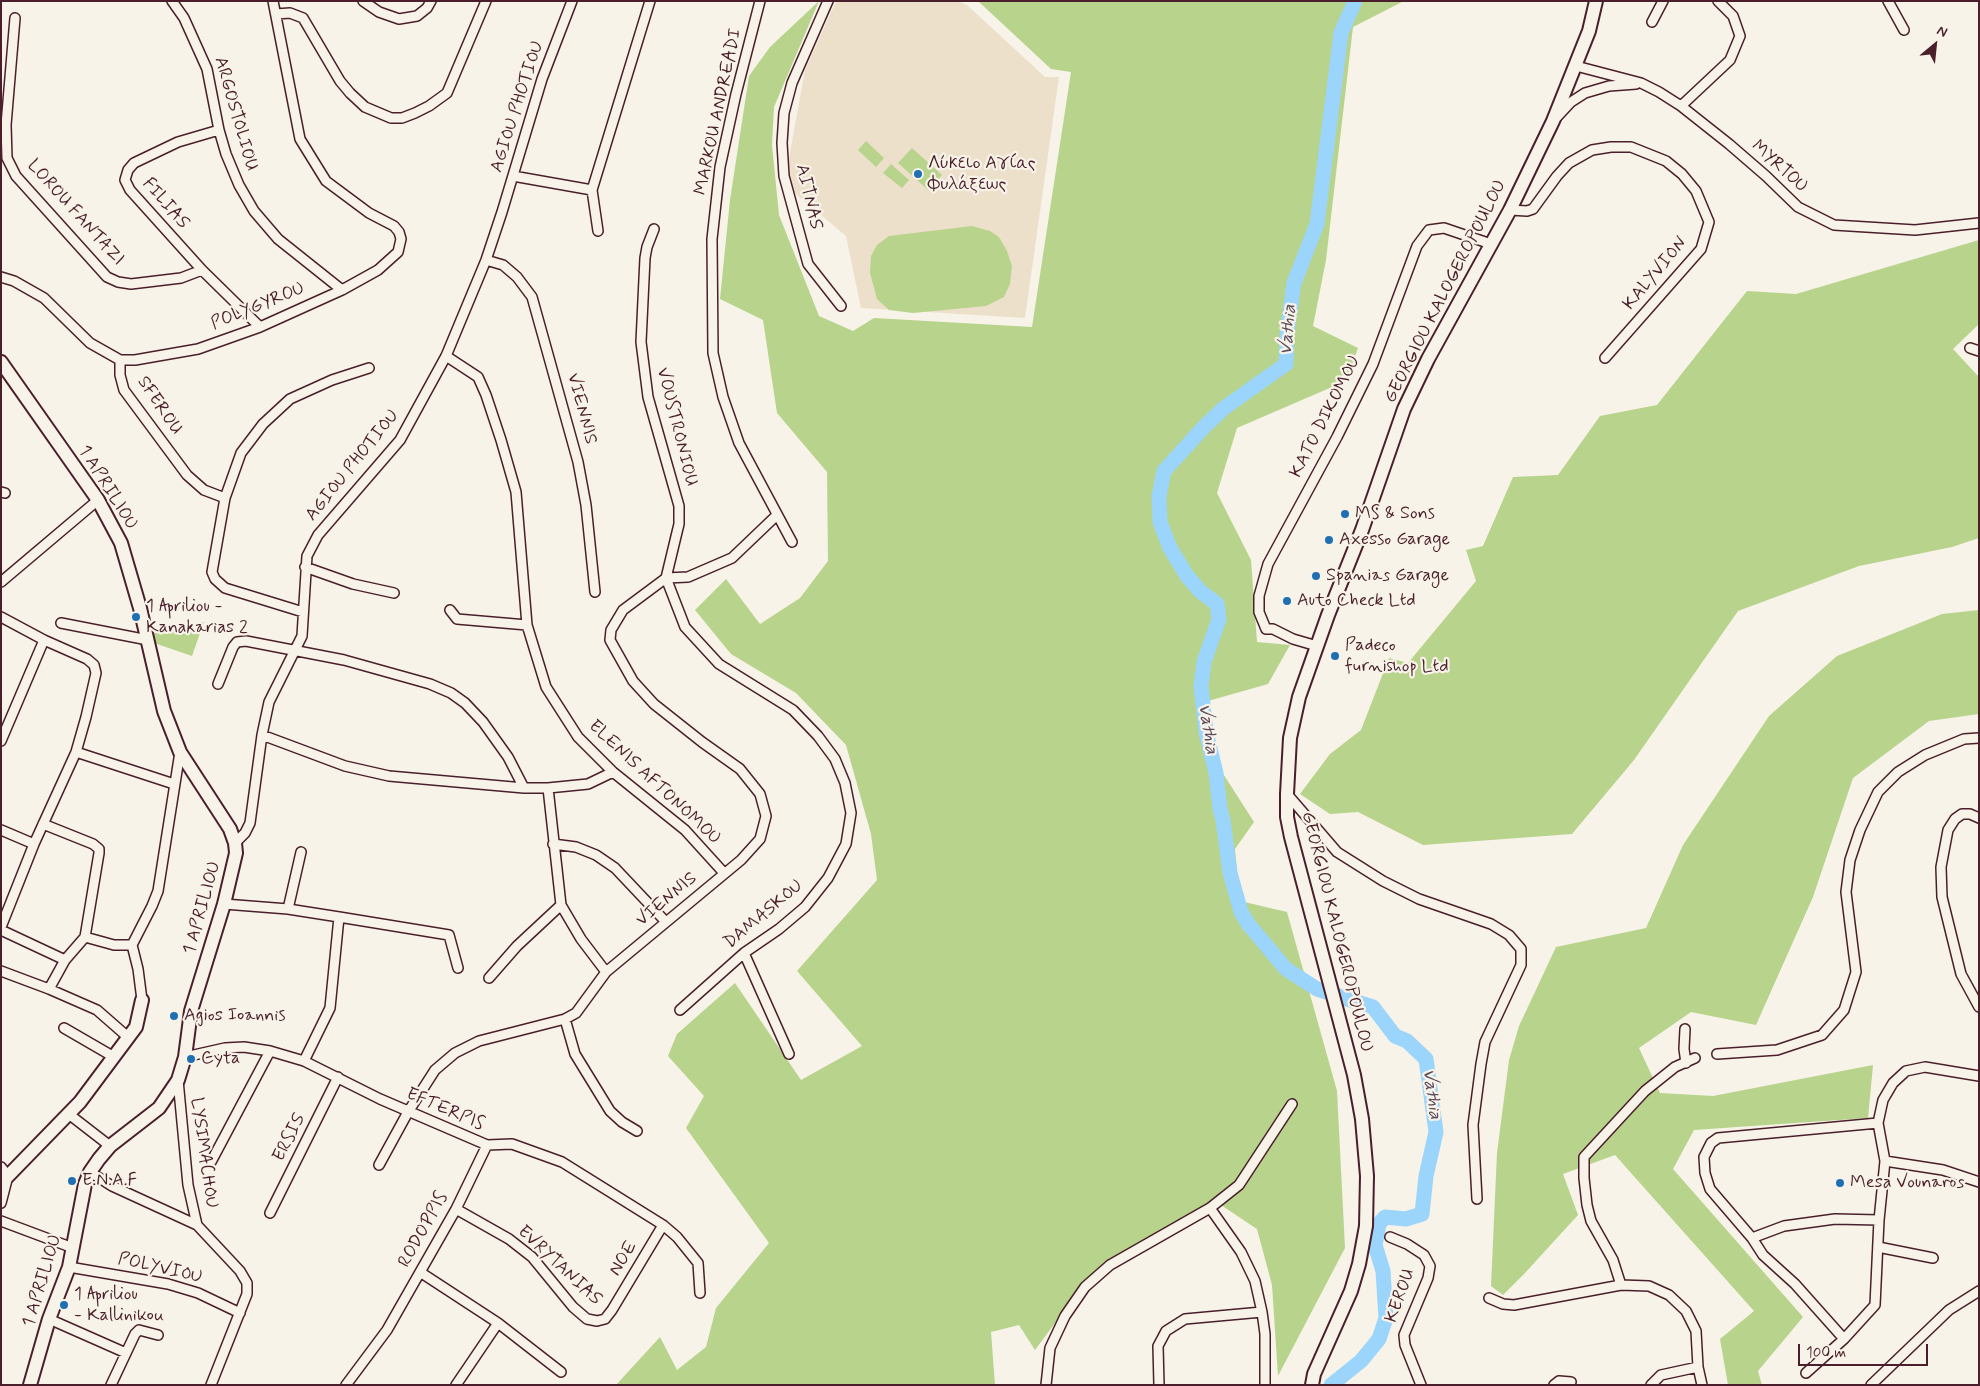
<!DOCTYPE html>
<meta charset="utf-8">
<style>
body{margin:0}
#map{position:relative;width:1980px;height:1386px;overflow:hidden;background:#f7f3e8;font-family:Mynerve,sans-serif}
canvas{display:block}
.frame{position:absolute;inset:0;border:2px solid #4a1f2b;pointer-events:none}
.north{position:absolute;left:1910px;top:20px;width:50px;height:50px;-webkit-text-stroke:4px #f7f3e8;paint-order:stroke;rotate:28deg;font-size:14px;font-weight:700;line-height:20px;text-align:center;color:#4a1f2b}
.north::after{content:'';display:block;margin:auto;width:18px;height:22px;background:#4a1f2b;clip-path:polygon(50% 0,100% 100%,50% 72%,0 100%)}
.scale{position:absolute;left:1798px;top:1344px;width:130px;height:22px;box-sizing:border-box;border:2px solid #4a1f2b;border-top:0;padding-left:6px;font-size:15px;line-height:18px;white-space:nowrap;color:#4a1f2b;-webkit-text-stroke:4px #f7f3e8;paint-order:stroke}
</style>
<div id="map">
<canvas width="1980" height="1386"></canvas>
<div class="frame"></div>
<div class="north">N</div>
<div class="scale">100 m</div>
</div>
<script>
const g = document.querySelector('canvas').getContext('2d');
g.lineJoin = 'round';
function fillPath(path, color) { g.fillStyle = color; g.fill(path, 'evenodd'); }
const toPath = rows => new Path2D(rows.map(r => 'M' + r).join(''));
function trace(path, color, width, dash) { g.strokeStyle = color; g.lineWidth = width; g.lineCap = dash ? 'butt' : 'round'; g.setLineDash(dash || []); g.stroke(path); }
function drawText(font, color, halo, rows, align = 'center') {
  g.font = font + ' Mynerve,sans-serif'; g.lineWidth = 4.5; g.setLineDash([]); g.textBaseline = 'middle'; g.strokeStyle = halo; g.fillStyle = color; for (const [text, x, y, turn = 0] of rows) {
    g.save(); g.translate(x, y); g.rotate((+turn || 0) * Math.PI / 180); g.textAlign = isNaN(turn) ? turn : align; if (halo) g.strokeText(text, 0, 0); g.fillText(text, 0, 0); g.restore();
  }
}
const built = toPath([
 [836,1,958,1,967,5,1045,77,1059,77,1025,318,861,308,846,236,791,190,789,158,805,70]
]);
const green = toPath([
 [819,1,774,107,772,145,779,215,819,316,853,331,874,318,1032,327,1071,72,1051,69,978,1,1404,1,1353,27,1326,260,1313,326,1358,348,1346,381,1237,428,1217,493,1251,560,1257,642,1290,645,1268,684,1201,703,1204,744,1254,822,1235,849,1240,901,1287,912,1337,1091,1345,1248,1278,1376,1272,1285,1257,1229,1215,1201,1090,1276,1035,1350,1019,1325,991,1332,995,1385,616,1385,660,1337,677,1370,706,1347,716,1308,769,1243,686,1128,704,1096,668,1056,677,1034,735,983,801,1080,862,1046,797,971,877,880,871,834,846,745,796,693,731,654,695,610,726,579,760,624,800,598,828,561,827,472,777,413,763,320,720,299,730,200,749,76,770,47],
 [866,141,884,158,876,167,858,150],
 [912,148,942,175,928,190,898,163],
 [891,164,909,180,902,188,883,173],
 [972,226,990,231,999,237,1007,251,1012,266,1010,284,1004,297,986,306,913,313,889,310,877,299,870,273,871,256,877,245,889,236],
 [1979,240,1979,324,1953,349,1979,377,1979,538,1952,547,1859,566,1738,611,1634,760,1572,834,1423,845,1358,812,1330,814,1300,794,1330,754,1361,730,1389,658,1408,663,1476,581,1466,550,1483,546,1513,477,1558,475,1600,416,1657,405,1747,291,1796,294],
 [1979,610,1979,714,1929,721,1853,778,1813,897,1756,1025,1691,1012,1639,1048,1660,1093,1713,1096,1873,1065,1868,1118,1694,1130,1673,1169,1803,1317,1758,1371,1762,1385,1728,1385,1720,1339,1754,1311,1615,1155,1563,1174,1578,1215,1525,1273,1503,1295,1491,1286,1497,1153,1509,1060,1519,1026,1556,947,1646,928,1683,845,1769,716,1837,656,1942,614],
 [204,622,192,656,151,642,150,634]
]);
const stream = toPath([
 [1339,996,1347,999]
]);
const river = toPath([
 [1339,996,1317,989,1286,969,1249,925,1241,912,1230,873,1223,820,1220,809,1216,773,1206,732,1201,686,1204,662,1219,619,1217,604,1200,591,1187,576,1170,548,1160,522,1159,496,1164,471,1203,428,1224,408,1286,364,1287,333,1294,283,1317,224,1341,33,1355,1],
 [1331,1385,1361,1361,1379,1339,1386,1318,1383,1271,1375,1245,1379,1224,1385,1217,1406,1219,1422,1214,1426,1176,1436,1132,1426,1059,1407,1041,1395,1036,1373,1007,1347,999]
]);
const street = toPath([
 [172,1,184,18,207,69,219,130,226,154,239,185,254,211,278,239,342,290],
 [363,1,379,12,399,19,417,16,427,8,431,1],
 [760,1,736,94,720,167,712,239,713,353,723,397,739,443,792,542],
 [828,1,792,83,784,113,782,143,784,176,808,264,841,306],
 [1888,1,1904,30],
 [276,14,290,13,303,18,340,81,350,93,365,107,391,118,402,118,415,113,429,106,447,93,486,1],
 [15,18,6,125,7,158,16,176,107,277,118,282,131,284,181,278,202,270],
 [1652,22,1663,1],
 [1576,66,1641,83,1659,92,1681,106,1729,144,1766,176,1798,207,1834,225,1915,230,1979,223],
 [1681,106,1730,60,1740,36,1733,16,1718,1],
 [1557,117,1571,102,1585,93,1609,86,1636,84],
 [219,130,178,142,134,163,128,170,125,180,130,190,202,270,260,327],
 [513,176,592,190,650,1],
 [592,190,598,231],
 [1510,210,1527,211,1533,209,1557,176,1569,163,1592,150,1611,147,1631,147,1666,161,1682,174,1696,191,1709,222,1701,249,1605,358],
 [486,260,503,265,517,277,532,297,578,462,586,505,595,592],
 [1,277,14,281,44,298,90,343,120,360],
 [1970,348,1979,351],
 [446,356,478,377,486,395,501,440,516,492,527,625,546,687,578,737,613,772,685,830,724,873],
 [120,360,135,360,198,349,260,327,342,290,378,270,398,252,401,239,399,232,394,226,369,213,326,181,300,139,273,1],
 [120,360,120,375,124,390,187,475,204,490,225,498],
 [1,492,5,493],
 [305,567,353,584,394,593],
 [666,578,685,627,719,664,793,710,818,736,835,759,845,783,851,813,846,844,828,878,805,907,779,929,744,953,680,1010],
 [666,578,688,577,732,558,777,515],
 [1,582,98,500],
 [450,610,457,619,527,625],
 [303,612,225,588,215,579,212,572,225,498,241,453,263,424,290,399,332,380,369,368],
 [1,617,44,640,87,659,94,665,96,673,86,717,76,752,34,844,1,927],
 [61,623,148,640],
 [1317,646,1293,639,1273,629,1266,629,1259,612,1259,596,1268,564,1337,437,1373,364,1417,246,1429,230,1444,228,1491,244],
 [218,684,233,647,237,642,246,641,344,660,430,684,451,693,465,703,483,722,508,757,524,788],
 [262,735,345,766,389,776,524,788,548,788,588,784,613,772],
 [1,741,44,640],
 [76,752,174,784],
 [548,788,561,905,581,939,606,972],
 [1287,794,1337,852,1383,881,1419,899,1491,924,1509,935,1521,949,1521,965,1485,1042,1481,1064,1473,1125,1477,1199],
 [1979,818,1970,814,1962,814,1955,819,1948,830,1941,867,1942,897,1961,974,1979,1007],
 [43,824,93,844,99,849,99,853,85,937,65,960,49,989],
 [1,830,34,844],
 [235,843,245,833,250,823,262,735,269,702,302,636,307,556,318,535,400,440,446,356,486,260,502,212,542,79,572,1],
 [553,844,576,847,596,855,615,868,666,922],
 [224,904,288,909,301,852],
 [288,909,339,917],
 [1,930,65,960],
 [85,937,114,945,132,945],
 [744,953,789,1054],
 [1,971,49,989,97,1010,129,1038],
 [489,978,517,946,561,905],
 [142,1000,138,969,132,945,152,906,158,891,180,752],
 [565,1019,575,1054,610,1111,622,1122,637,1131],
 [64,1028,114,1057],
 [1685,1029,1684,1049,1686,1063],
 [1717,1054,1777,1050,1822,1035,1844,1010,1856,972,1846,892,1850,860,1860,830,1878,792,1898,772,1925,755,1964,739,1979,738],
 [185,1057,225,1048,244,1047,270,1051,304,1061,380,1099,487,1145,512,1144,562,1162,663,1225,677,1237,698,1263,700,1293],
 [304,1061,330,1008,339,917,449,935,458,968],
 [178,1080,188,1185,197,1225,240,1271,247,1283,247,1294,211,1385],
 [70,1115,110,1146],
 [1885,1161,1943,1170,1979,1182],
 [211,1162,270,1051],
 [379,1165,408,1112,435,1070,455,1053,479,1041,565,1019,576,1013,606,972,741,860,760,839,766,816,760,794,740,769,702,742,654,704,633,681,610,640,611,630,623,610,666,578,679,524,679,506,648,397,641,342,645,258,647,247,654,229],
 [1,1167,8,1176,1,1203],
 [90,1172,112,1186,197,1225],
 [1210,1208,1241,1252,1255,1281,1262,1312,1265,1334,1265,1385],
 [456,1209,509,1239,532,1257,573,1307,587,1319,597,1321,605,1319,612,1310,663,1225],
 [270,1213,338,1077],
 [1,1221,73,1248],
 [1390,1237,1407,1244,1424,1255,1430,1266,1428,1278,1404,1335,1405,1345,1421,1385],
 [1752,1238,1784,1226,1835,1219,1879,1220],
 [1878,1247,1933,1258],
 [69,1267,168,1284,198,1293,240,1313],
 [420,1272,498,1323,561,1372],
 [1621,1285,1613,1260,1591,1221,1587,1205,1584,1178,1584,1157,1645,1091,1675,1067,1695,1058],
 [1489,1298,1503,1304,1514,1305,1621,1285,1649,1286,1669,1295,1686,1311,1696,1331,1698,1367,1702,1385],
 [49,1319,126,1353],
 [1844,1339,1795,1284,1763,1255,1752,1238,1710,1189,1705,1173,1704,1157,1711,1143,1718,1138,1878,1123],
 [1806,1373,1844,1339,1875,1305,1879,1220,1885,1161,1878,1123,1883,1100,1893,1083,1906,1071,1925,1067,1979,1076],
 [111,1385,135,1334,139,1330,158,1335],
 [346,1385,387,1330,456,1209,487,1145],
 [456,1385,498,1323],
 [1046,1385,1050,1348,1065,1316,1085,1287,1110,1265,1210,1208,1239,1185,1292,1104],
 [1159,1385,1158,1346,1166,1331,1185,1319,1262,1312],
 [1554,1385,1559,1381,1571,1382],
 [1651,1385,1661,1375,1698,1367],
 [1871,1385,1949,1310,1979,1291]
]);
const secondary = toPath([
 [1,362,98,500,121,543,140,608,164,711,180,752,230,829,235,843,236,853,224,904,191,1011,185,1057,178,1080,159,1108,110,1146,99,1159,90,1172,85,1184,69,1267,49,1319,30,1385],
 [1,1180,8,1176,80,1102,136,1027,142,1000],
 [1312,1385,1314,1374,1351,1291,1359,1264,1366,1226,1367,1176,1362,1119,1354,1075,1291,837,1287,817,1287,794,1290,738,1299,697,1328,615,1362,530,1404,409,1428,359,1510,210,1553,121,1589,31,1596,1]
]);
const markers = [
 [918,174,5,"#1f6fb2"],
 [1345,514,5,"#1f6fb2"],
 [1329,540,5,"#1f6fb2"],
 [1316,576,5,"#1f6fb2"],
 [1287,601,5,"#1f6fb2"],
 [136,617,5,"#1f6fb2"],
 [1335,656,5,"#1f6fb2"],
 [174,1016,5,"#1f6fb2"],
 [191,1059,5,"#1f6fb2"],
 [72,1181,5,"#1f6fb2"],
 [1840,1183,5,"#1f6fb2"],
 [64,1305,5,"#1f6fb2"]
];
const streetNames = [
 ["AGIOU PHOTIOU",518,107,-72],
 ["MARKOU ANDREADI",719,112,-78],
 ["ARGOSTOLIOU",235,114,74],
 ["MYRTOU",1779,167,42],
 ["AITNAS",808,197,77],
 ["FILIAS",165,204,49],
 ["LOROU FANTAZI",75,213,48],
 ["KALYVION",1656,274,-50],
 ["GEORGIOU KALOGEROPOULOU",1446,292,-63],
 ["POLYGYROU",258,307,-22],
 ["SFEROU",159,406,56],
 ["VIENNIS",581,409,75],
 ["KATO DIKOMOU",1326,417,-63],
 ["VOUSTRONIOU",676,427,76],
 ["AGIOU PHOTIOU",353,466,-51],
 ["1 APRILIOU",107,488,58],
 ["ELENIS AFTONOMOU",654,783,43],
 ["VIENNIS",667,900,-40],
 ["1 APRILIOU",203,908,-74],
 ["DAMASKOU",764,915,-40],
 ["GEORGIOU KALOGEROPOULOU",1336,932,76],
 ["EFTERPIS",445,1110,23],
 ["ERSIS",290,1138,-63],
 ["LYSIMACHOU",203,1153,82],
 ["RODOPPIS",424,1230,-61],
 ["NOE",624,1259,-59],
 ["EVRYTANIAS",559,1266,43],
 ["POLYVIOU",160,1269,13],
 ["1 APRILIOU",43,1281,-73],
 ["KEROU",1401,1296,-70]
];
const poiNames = [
 ["Λύκειο Αγίας",928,164],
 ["Φυλάξεως",928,185],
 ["MS & Sons",1355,514],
 ["Axesso Garage",1339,540],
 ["Spanias Garage",1326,576],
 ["Auto Check Ltd",1297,601],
 ["1 Apriliou -",146,607],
 ["Kanakarias 2",146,628],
 ["Padeco",1345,646],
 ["furnishop Ltd",1345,667],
 ["Agios Ioannis",184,1016],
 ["Cyta",201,1059],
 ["E.N.A.F",82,1181],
 ["Mesa Vounaros",1850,1183],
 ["1 Apriliou",74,1295],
 ["- Kallinikou",74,1316]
];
const waterNames = [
 ["Vathia",1289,330,-85],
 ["Vathia",1207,729,81],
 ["Vathia",1431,1094,82]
];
fillPath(built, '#ede0cb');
fillPath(green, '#b8d38b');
trace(stream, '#7b8ca8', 2.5);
trace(river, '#9bd5fb', 15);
trace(street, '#4a1f2b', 12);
trace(secondary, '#4a1f2b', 16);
trace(street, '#f7f3e8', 9);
trace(secondary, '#f7f3e8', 12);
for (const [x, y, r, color] of markers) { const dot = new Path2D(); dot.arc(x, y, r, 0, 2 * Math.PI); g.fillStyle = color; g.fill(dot); trace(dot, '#f7f3e8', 2); }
drawText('18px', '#4a1f2b', '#f7f3e8', streetNames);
drawText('18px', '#4a1f2b', '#f7f3e8', poiNames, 'left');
drawText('italic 19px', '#5e4c5f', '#f7f3e8', waterNames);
</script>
